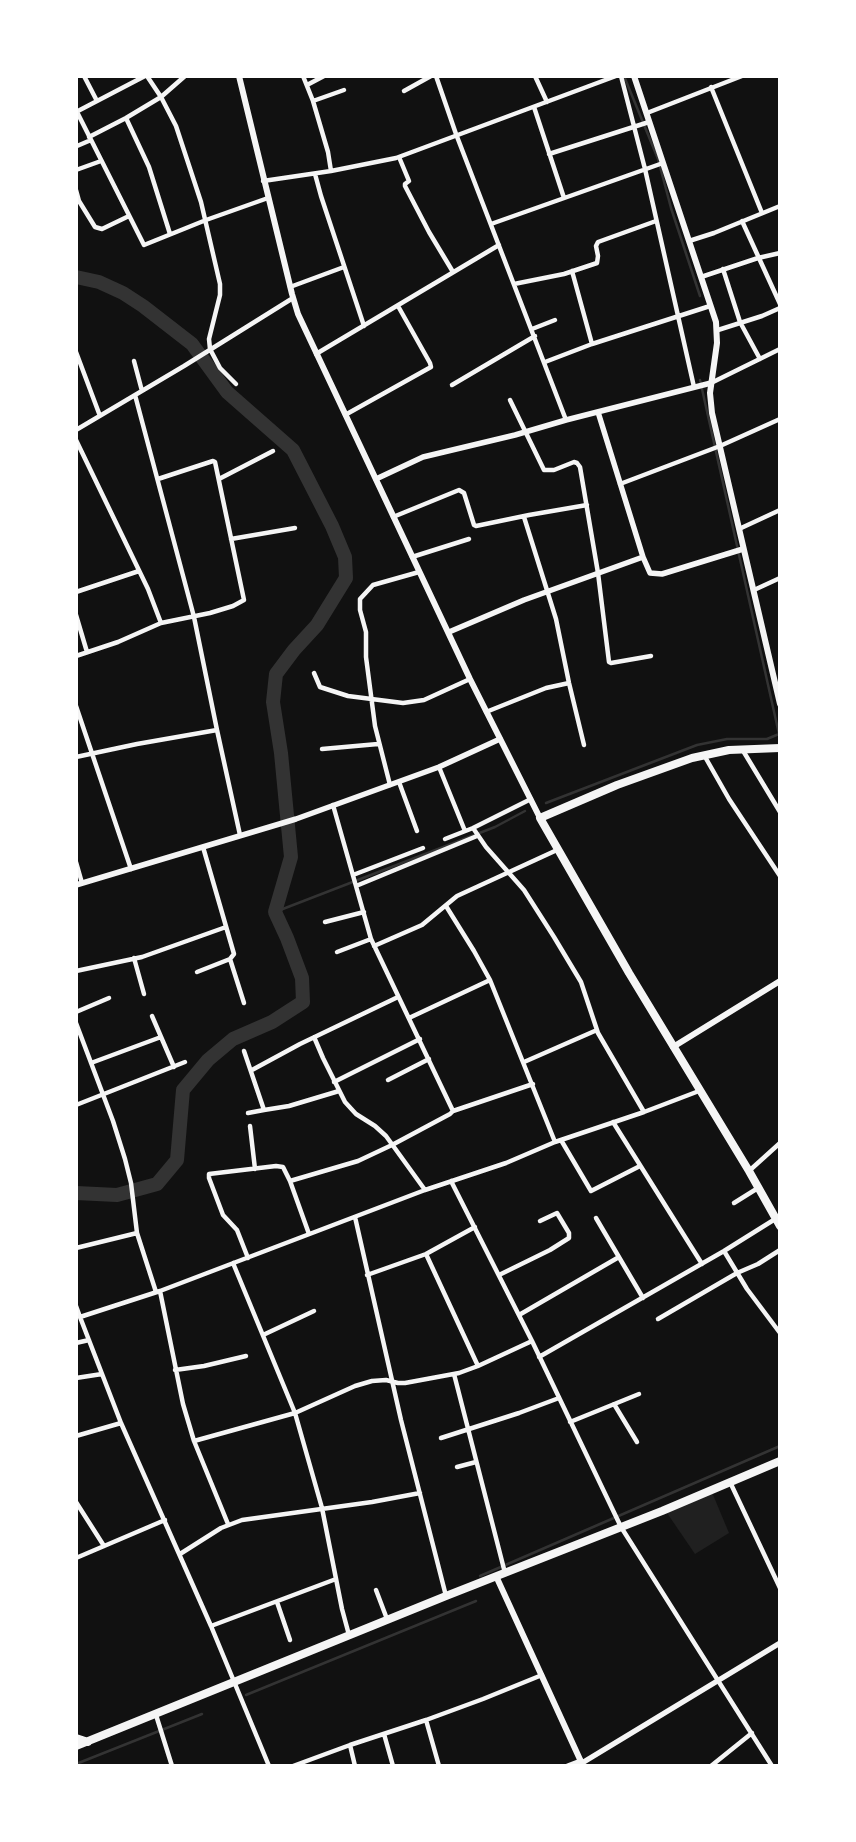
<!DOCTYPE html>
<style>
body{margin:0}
#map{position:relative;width:856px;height:1842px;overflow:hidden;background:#111;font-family:Helvetica,sans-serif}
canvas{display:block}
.frame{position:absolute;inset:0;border:78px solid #fff;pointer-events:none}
</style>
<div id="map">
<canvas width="856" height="1842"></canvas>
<div class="frame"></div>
</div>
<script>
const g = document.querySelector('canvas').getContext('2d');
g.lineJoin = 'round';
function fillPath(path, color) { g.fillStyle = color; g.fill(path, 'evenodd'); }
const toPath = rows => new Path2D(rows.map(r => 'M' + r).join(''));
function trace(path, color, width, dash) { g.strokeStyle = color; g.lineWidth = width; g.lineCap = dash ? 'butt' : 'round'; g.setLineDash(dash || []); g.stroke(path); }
const green = toPath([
 [711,1490,729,1533,695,1554,665,1510]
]);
const stream = toPath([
 [624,76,658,159,671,208,700,296],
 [546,803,697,745,727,739,767,739,779,734,700,380],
 [275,912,495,827,525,811],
 [480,1576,780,1446],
 [246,1695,476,1601],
 [76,1764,202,1714]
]);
const river = toPath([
 [76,277,99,282,123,293,143,306,192,344,227,392,293,450,332,526,345,557,346,578,317,625,294,650,276,674,273,702,281,753,291,857,275,912,287,938,302,978,303,1002,272,1022,233,1039,208,1060,183,1090,177,1160,157,1184,117,1195,76,1193]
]);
const minor = toPath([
 [84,76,97,101],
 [147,76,161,97,176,126,201,202,220,284,220,295,209,339,210,349,220,368,236,384],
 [303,76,313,101,328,152,331,171],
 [436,76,456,134,566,420],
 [535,76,547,102],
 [621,76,645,169,694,387],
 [307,85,324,76],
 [711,87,762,213],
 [404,91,431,76],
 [313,101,344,90],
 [534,107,564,198],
 [76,112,145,76],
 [77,112,144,245,206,220,268,198],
 [647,113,742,76],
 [126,118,149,167,170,234],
 [89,137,126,118,161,97,185,76],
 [77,146,91,140],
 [549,154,649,122],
 [399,157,409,181,405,184,405,186,429,232,453,272],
 [76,170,101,161],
 [315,174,321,196,364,326],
 [263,181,331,171,396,158,616,76],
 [76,190,79,201,95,227,102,229,129,216],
 [742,221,780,304],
 [491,224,663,163],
 [689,241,714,233,780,206],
 [723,269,740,322,760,359],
 [572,271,592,344],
 [701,277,758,258,780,253],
 [514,284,564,274,597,263,598,256,596,246,598,242,656,221],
 [290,287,344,267],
 [532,329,555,320],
 [718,330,762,316,780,308],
 [76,352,100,416],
 [316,354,499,245],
 [134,361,142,391],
 [545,362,592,344,710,306],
 [711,383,780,349],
 [452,385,535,336],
 [135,395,194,617,217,730,240,835],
 [510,400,544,470,554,470,574,462,577,463,580,467,598,573,609,662,611,663,651,656],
 [345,415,431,367,430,363,398,306],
 [76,430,184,366,293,298],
 [76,440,148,589,161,623,118,642,76,656],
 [158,479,213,461,215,462,244,600,233,606,210,613,161,623],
 [219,479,273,451],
 [620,484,720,446,780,419],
 [393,517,459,490,464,493,474,525,476,526,529,515,587,505],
 [524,517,556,619,569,683,584,745],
 [739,529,780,510],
 [231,539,295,528],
 [412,557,469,539],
 [754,590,780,578],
 [76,592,139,571],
 [76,615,87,652],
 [314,673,320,687,348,696,403,703,424,700,470,679],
 [76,706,131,869],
 [486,712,546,688,569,683],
 [322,749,378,744],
 [742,749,780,812],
 [704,755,729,799,780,876],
 [76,757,137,744,217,730],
 [439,767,465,831],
 [399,782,417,831],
 [390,785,375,726,366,657,366,632,360,610,360,599,373,585,419,572],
 [473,828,486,847,524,890,554,937,581,982,598,1033,644,1112],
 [445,839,473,828,531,799],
 [76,862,82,883],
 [353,875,423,848],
 [356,886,477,836],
 [446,906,474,951,490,980,555,1142],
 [325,922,364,912],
 [374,946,422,925,457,896,557,850],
 [337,952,371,939],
 [134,958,144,994],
 [230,959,244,1003],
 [76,971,142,957,226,927],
 [197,972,230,959,234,954,203,847],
 [76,1012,109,998],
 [152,1016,174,1067],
 [409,1018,490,980],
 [76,1023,113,1121,125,1159,131,1183,137,1233,156,1292],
 [314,1037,323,1058,345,1102,356,1114,375,1126,386,1136,425,1190],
 [244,1051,264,1110,289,1106,339,1091],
 [524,1062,597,1030],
 [91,1063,161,1037],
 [252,1070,300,1044,398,997],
 [388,1080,429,1059],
 [334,1082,420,1039],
 [76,1105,185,1062],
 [453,1111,533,1084],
 [248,1113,264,1110],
 [613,1122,702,1264],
 [250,1126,255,1169],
 [561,1140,591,1191,640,1166],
 [749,1171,780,1143],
 [290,1181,358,1161,392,1145,450,1114,453,1111,371,939,333,805],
 [451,1181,532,1341,621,1527,772,1766],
 [734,1203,758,1188],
 [355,1217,401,1420,446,1596],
 [596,1218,643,1298],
 [76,1248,137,1233],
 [724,1251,747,1289,780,1333],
 [426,1254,478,1366],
 [248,1258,237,1230,223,1215,209,1178,209,1174,276,1166,283,1167,290,1181,309,1234],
 [233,1263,295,1413,322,1508,342,1609,349,1635],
 [367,1275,426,1254,475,1227],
 [499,1275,550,1250,569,1238,569,1233,557,1213,540,1221],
 [160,1291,183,1404,194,1441,228,1524],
 [76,1306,80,1317],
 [519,1315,619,1257],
 [658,1319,737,1273,758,1264,780,1250],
 [263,1335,314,1311],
 [76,1343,89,1340],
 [539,1357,724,1251,780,1216],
 [175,1370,204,1366,246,1356],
 [454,1374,505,1573],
 [76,1378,102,1374],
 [614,1404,637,1442],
 [570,1422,639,1394],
 [76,1436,121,1423],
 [441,1438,519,1413,559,1398],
 [194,1441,295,1413,355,1386,372,1381,386,1380,398,1383,405,1383,459,1373,478,1366,532,1341],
 [457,1467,476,1462],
 [730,1482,780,1588],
 [76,1502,104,1546],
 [180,1554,221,1528,242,1520,372,1502,420,1493],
 [76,1558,165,1520],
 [376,1590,387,1619],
 [277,1602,290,1640],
 [211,1626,336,1579],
 [156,1715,172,1766],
 [426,1720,439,1766],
 [384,1734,393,1766],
 [350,1745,355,1766],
 [269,1766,211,1626,121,1423,80,1317,160,1291,425,1190,506,1163,555,1142,644,1112,699,1091],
 [293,1766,350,1745,426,1720,483,1699,542,1675],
 [711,1766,752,1733]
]);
const tertiary = toPath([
 [598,412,643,557,650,573,662,574,743,549],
 [376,479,423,457,515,435,566,420,711,383],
 [449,632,524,600,643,557],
 [76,885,296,819,439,767,500,739],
 [582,1763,780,1643],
 [568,1766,581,1761]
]);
const secondary = toPath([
 [239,76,292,294,298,314,470,679,540,818],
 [634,76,716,322,717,343,710,393,712,413,780,704],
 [673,1047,780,981],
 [496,1576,583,1766]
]);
const primary = toPath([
 [780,748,729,750,692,758,617,785,540,818,629,973,749,1171,780,1226],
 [76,1738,88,1742],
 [76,1746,446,1596,662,1511,780,1461]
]);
fillPath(green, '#202020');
trace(stream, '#333', 2.5);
trace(river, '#333', 14);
trace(minor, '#f5f5f5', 4.5);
trace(tertiary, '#f5f5f5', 5.5);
trace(secondary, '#f5f5f5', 6);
trace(primary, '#f5f5f5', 8);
</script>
